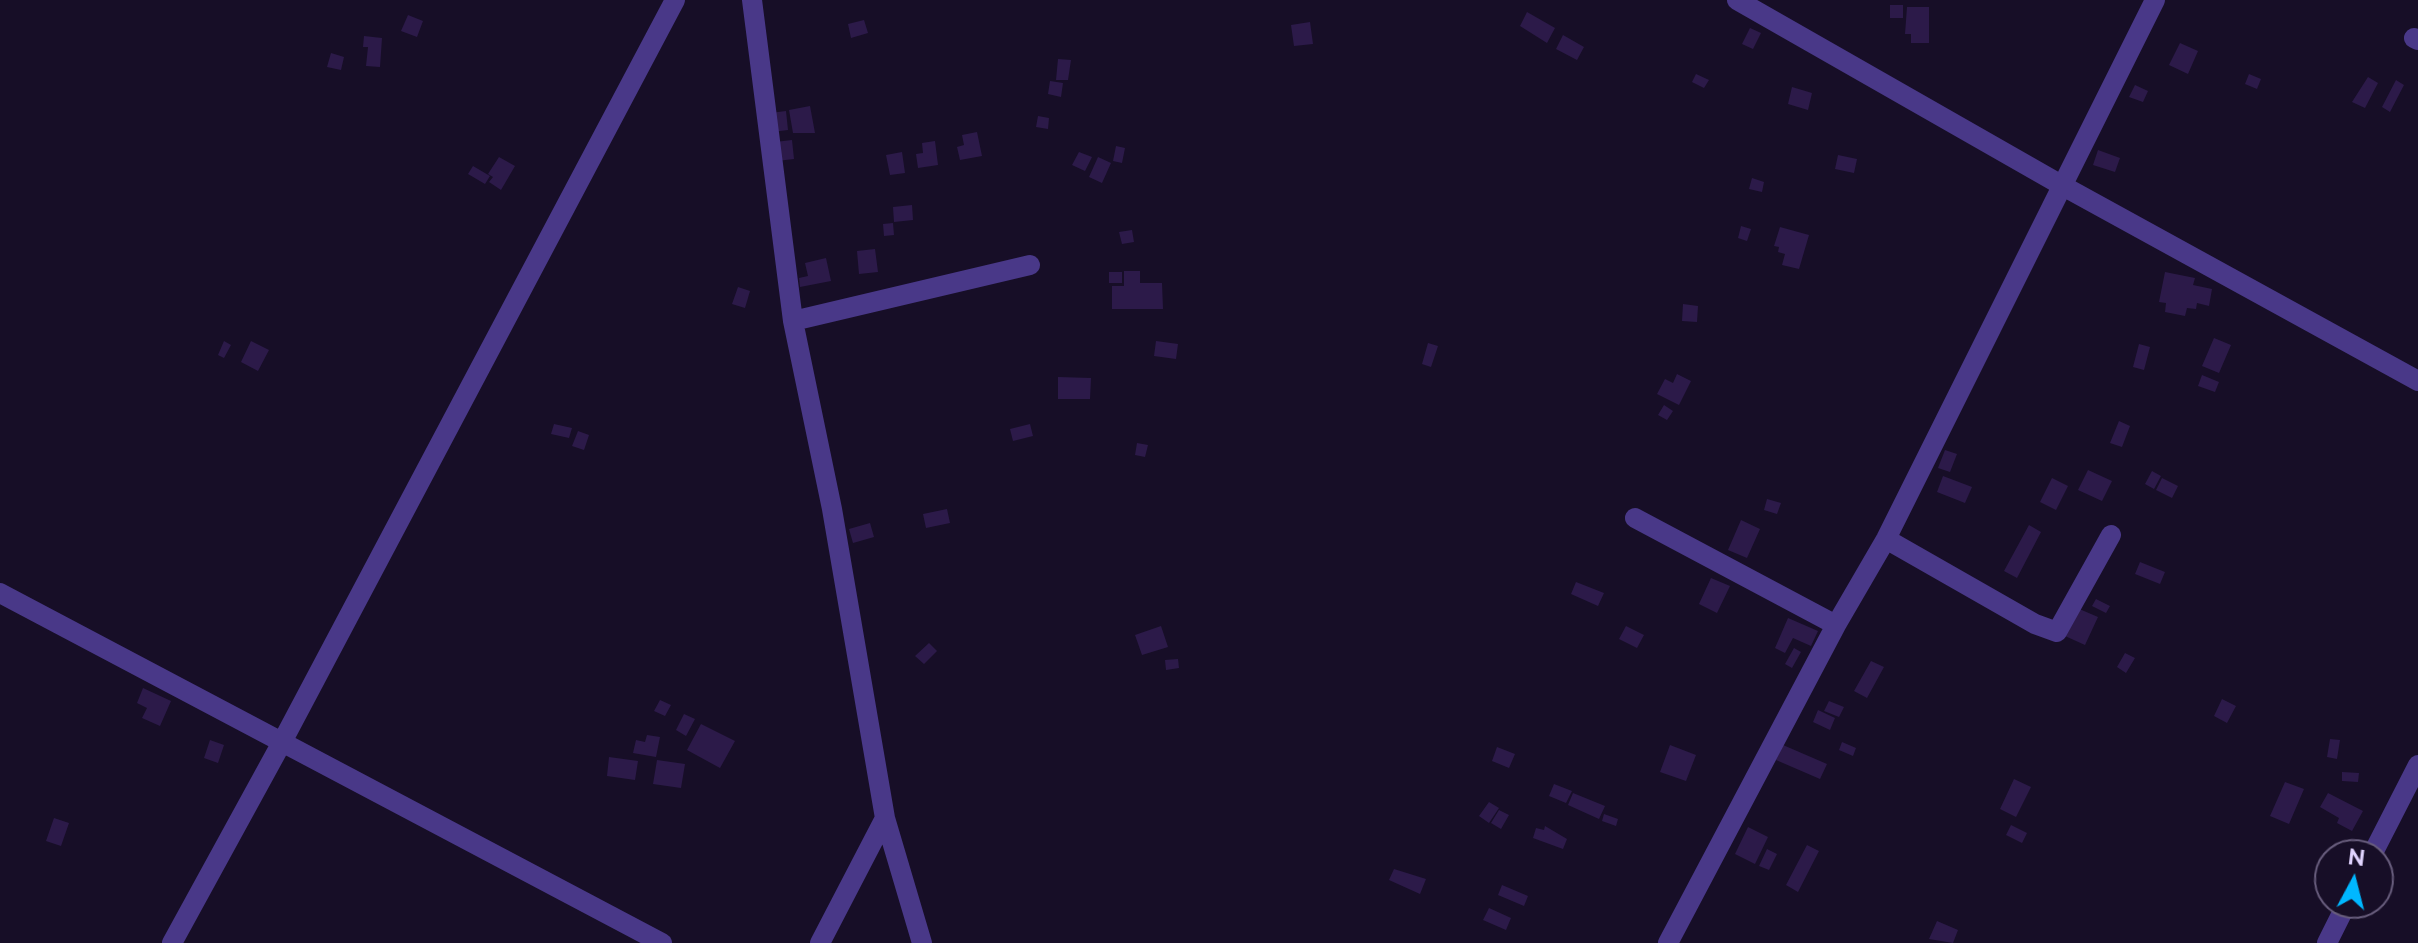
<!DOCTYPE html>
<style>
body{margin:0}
#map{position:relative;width:2418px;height:943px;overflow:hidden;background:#170e27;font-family:Raleway,sans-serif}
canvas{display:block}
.north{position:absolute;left:2314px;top:839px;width:80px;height:80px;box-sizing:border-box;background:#170e27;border:2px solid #685d7d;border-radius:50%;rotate:7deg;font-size:22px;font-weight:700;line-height:32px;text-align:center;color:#e1d4ff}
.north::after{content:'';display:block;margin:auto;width:28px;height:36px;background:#00b7ff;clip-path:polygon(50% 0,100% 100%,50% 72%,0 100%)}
</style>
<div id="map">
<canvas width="2418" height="943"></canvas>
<div class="north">N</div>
</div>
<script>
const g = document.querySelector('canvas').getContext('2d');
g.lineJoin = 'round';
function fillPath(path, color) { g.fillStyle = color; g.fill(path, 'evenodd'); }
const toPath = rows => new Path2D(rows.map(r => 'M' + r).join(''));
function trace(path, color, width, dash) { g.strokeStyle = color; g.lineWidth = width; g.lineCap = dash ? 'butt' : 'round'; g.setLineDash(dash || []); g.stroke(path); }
const building = toPath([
 [1890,5,1903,5,1903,18,1890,18],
 [1907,7,1929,7,1929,43,1911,43,1911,34,1905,34],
 [1527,12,1555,28,1547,43,1520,26],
 [408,15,423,21,417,37,401,31],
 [864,20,868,33,851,38,848,24],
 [1310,22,1313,44,1294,46,1291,25],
 [1750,28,1761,33,1753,49,1742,44],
 [1563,35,1584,47,1577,60,1556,49],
 [364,36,382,38,380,67,366,66,368,47,363,47],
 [2180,43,2198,51,2188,74,2169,65],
 [331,53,344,57,341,70,327,67],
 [1058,59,1071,60,1068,80,1056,80],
 [1696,74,1709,80,1704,88,1692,82],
 [2249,74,2261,79,2257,89,2245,84],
 [2368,77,2378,83,2365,108,2352,102],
 [2396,80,2404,85,2390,112,2382,107],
 [1050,81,1063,83,1061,97,1048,94],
 [2135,85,2148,91,2143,102,2129,97],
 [1792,87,1812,93,1808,110,1788,104],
 [810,106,815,133,793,133,789,110],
 [786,111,788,130,772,132,770,113],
 [1038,116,1049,118,1048,129,1036,127],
 [977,132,982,156,960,160,957,147,964,145,962,135],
 [792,140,794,159,777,161,775,142],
 [935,141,938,165,918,168,916,154,923,153,922,143],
 [1116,146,1125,148,1122,163,1113,161],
 [2098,150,2120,158,2115,172,2093,165],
 [902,152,905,173,890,175,886,155],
 [1079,152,1092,157,1085,171,1072,165],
 [1838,155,1857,159,1854,173,1835,169],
 [499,157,515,166,501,190,489,182,493,177,488,174],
 [1098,157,1111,163,1102,183,1089,177],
 [473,166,490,176,485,184,468,174],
 [1752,178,1764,182,1762,192,1749,189],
 [912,205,913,220,894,222,893,207],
 [893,223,894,235,884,236,883,224],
 [1741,226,1751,229,1747,241,1738,238],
 [1780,227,1809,235,1799,269,1782,265,1785,254,1778,252,1779,247,1774,246],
 [1132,230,1134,242,1122,244,1119,232],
 [875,249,878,272,859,274,857,251],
 [826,258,831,281,800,287,799,278,808,276,805,263],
 [1124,271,1140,271,1140,283,1162,283,1163,309,1112,309,1112,286,1124,286],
 [1109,272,1122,272,1122,283,1109,283],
 [2165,272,2195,278,2193,285,2212,289,2209,306,2197,303,2196,309,2187,308,2185,316,2165,312,2166,303,2159,302],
 [738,287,750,291,745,308,732,304],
 [1683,304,1698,306,1697,322,1682,321],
 [2214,338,2231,345,2219,373,2202,366],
 [224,341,231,345,224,358,218,355],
 [251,341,269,350,258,371,241,362],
 [1156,341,1178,344,1176,359,1154,356],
 [1428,343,1438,346,1431,367,1422,364],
 [2139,344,2150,347,2144,370,2133,367],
 [1677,374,1691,381,1679,405,1657,394,1665,379,1673,383],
 [2202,375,2219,382,2215,392,2198,386],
 [1058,377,1091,378,1090,399,1058,399],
 [1664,405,1673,411,1667,420,1658,415],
 [2119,421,2130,426,2122,447,2110,443],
 [554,424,572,428,569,438,551,434],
 [1030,424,1033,436,1013,441,1010,429],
 [578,431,589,435,584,450,572,446],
 [1137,443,1148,445,1145,457,1135,455],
 [1945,450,1957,454,1950,472,1938,468],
 [2088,470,2112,481,2102,501,2078,490],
 [2152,471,2161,476,2154,489,2145,484],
 [1943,476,1972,487,1965,503,1937,492],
 [2052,478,2068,486,2056,510,2040,502],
 [2162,478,2178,486,2172,498,2156,490],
 [1767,499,1781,503,1777,514,1764,510],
 [947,509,950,523,926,528,923,514],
 [1741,520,1760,529,1747,558,1728,550],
 [870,523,874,537,853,543,849,529],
 [2029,525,2041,532,2017,578,2004,571],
 [2140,562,2165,572,2160,584,2135,574],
 [1711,578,1730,586,1717,613,1699,604],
 [1576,582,1604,593,1598,606,1571,594],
 [2096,599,2110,606,2106,613,2092,606],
 [2077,608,2098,617,2085,645,2065,636],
 [1788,618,1818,631,1811,646,1793,638,1785,653,1775,648],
 [1161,626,1168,647,1142,655,1135,635],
 [1626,626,1644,635,1637,648,1619,639],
 [929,643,937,651,924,664,915,656],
 [1794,648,1801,652,1792,668,1785,664],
 [2125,653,2135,658,2126,673,2117,667],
 [1178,659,1179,668,1166,670,1165,660],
 [1871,661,1884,667,1867,698,1854,691],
 [143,688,171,701,160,726,142,718,147,708,137,703],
 [2222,699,2236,706,2227,723,2214,716],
 [660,700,671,705,665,716,654,711],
 [1829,701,1844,707,1839,717,1824,711],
 [1818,710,1835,718,1830,730,1813,722],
 [684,714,695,719,686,736,676,730],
 [701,724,735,741,720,768,687,750],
 [647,735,660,737,656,757,633,753,636,740,645,742],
 [2330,739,2340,740,2337,759,2327,757],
 [210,740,224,745,218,763,204,758],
 [1842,742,1856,748,1853,756,1839,750],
 [1670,745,1696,755,1686,781,1660,772],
 [1783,745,1827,764,1820,779,1776,760],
 [1497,747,1515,754,1509,768,1492,761],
 [609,757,638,761,635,780,607,776],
 [657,760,685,764,681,788,653,784],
 [2342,772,2359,773,2358,782,2342,781],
 [2014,779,2031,787,2016,817,2000,809],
 [2285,782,2304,789,2289,824,2270,816],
 [1554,784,1572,791,1566,803,1549,796],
 [1573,793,1605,806,1599,819,1568,805],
 [2328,793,2363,811,2352,831,2337,823,2339,818,2320,807],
 [1489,802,1499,808,1489,823,1479,816],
 [1499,810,1509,815,1501,829,1491,823],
 [1604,814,1618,819,1616,826,1602,821],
 [54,818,69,823,61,846,46,841],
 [2011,825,2027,833,2022,843,2006,835],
 [1545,826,1567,839,1563,849,1533,838,1536,828,1544,830],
 [1748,827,1768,837,1755,864,1735,854],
 [1807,845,1819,851,1798,892,1786,885],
 [1767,849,1777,854,1769,870,1759,866],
 [1394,869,1426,879,1420,894,1389,880],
 [1502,885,1528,896,1524,906,1498,895],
 [1489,908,1511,918,1506,930,1483,920],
 [1937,921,1958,930,1953,943,1929,939]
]);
const street = toPath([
 [752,0,793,321,832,509,885,818,922,943],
 [1737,0,2063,186,2418,381],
 [2414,38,2418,40],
 [793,321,1030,265],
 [1635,518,1836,625],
 [1886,539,2035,624,2057,632,2111,535],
 [0,593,662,943],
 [2372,855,2418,765],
 [172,943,281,744,675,0],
 [820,943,885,818],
 [1668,943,1836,625,1886,539,2155,0],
 [2327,943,2347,903]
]);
fillPath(building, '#2c1a49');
trace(street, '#493888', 20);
</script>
